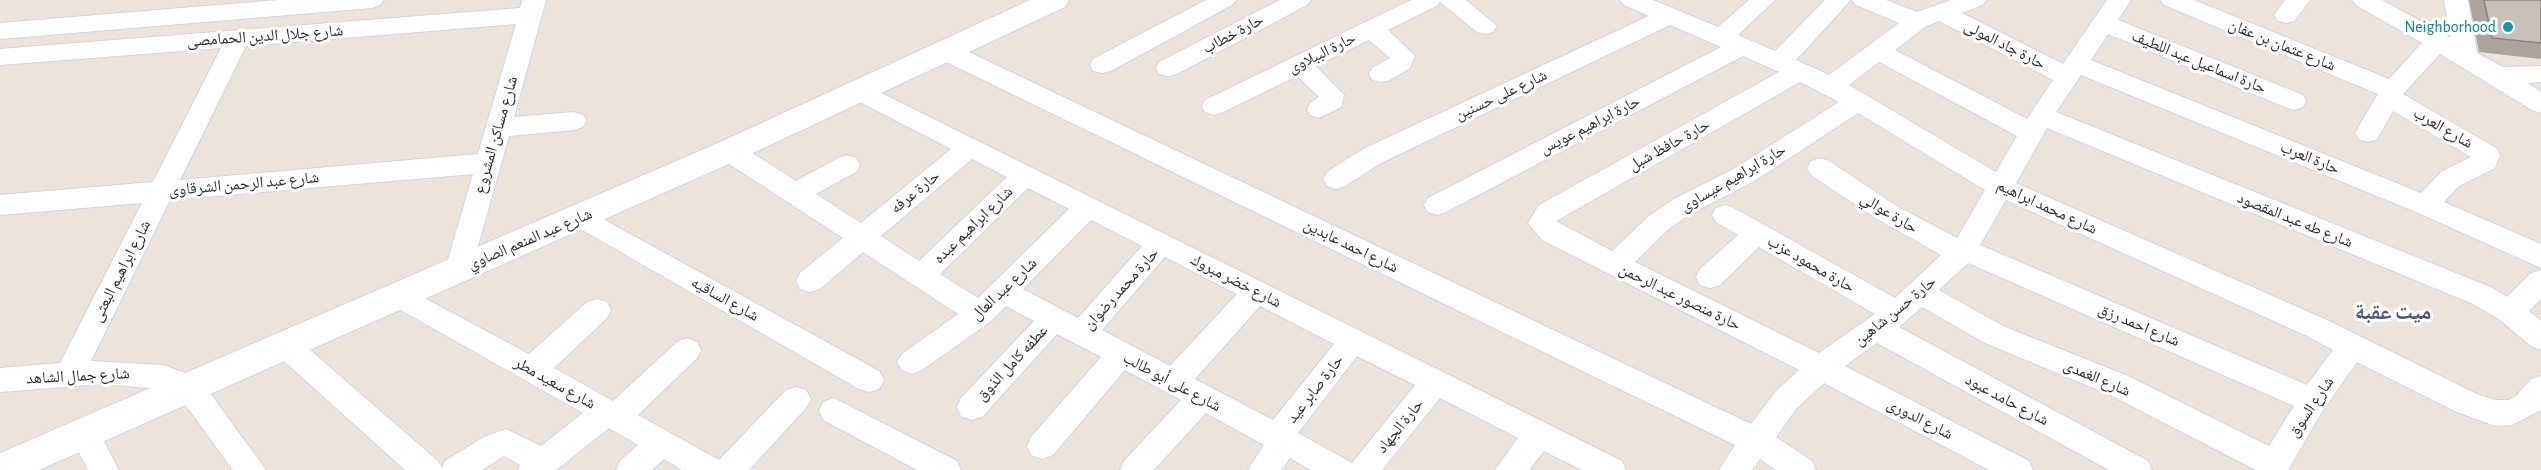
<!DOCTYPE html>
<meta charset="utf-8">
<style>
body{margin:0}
canvas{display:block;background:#ede3d9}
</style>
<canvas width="2541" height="470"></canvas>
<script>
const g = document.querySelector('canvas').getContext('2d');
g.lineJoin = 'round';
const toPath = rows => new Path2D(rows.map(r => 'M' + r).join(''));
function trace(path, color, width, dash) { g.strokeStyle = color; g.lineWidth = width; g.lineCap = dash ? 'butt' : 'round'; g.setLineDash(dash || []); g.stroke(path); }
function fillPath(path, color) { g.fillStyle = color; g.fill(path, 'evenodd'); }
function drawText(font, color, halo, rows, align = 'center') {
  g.font = font + ' "Alegreya Sans","Noto Naskh Arabic",sans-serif'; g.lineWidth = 6; g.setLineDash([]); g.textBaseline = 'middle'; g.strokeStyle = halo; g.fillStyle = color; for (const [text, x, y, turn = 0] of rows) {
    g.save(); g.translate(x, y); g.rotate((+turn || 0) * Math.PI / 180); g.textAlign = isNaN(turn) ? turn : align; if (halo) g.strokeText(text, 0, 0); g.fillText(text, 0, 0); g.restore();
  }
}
const minor = toPath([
 [279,0,384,0,380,5,372,8,0,39,0,23,279,0],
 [522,0,546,0,514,117,574,112,583,115,587,121,583,127,574,130,509,136,469,278,459,281,449,278,445,270,473,174,170,200,91,361,163,365,199,378,266,470,233,470,179,396,161,389,103,384,0,392,0,368,60,363,142,203,0,215,0,195,153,182,221,48,0,65,0,49,520,8,522,0],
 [516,24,478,154,180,180,246,46,516,24],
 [1206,0,1236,0,1232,5,1111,71,1102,73,1093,71,1090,65,1093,59,1206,0],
 [1280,0,1311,0,1307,5,1177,74,1168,76,1159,74,1156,68,1159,62,1280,0],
 [1411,0,1466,0,1497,26,1493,32,1485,34,1477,32,1440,2,1438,5,1388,30,1415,56,1410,68,1390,80,1381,82,1372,80,1369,74,1372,68,1390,58,1369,40,1316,66,1344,95,1341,107,1319,118,1310,115,1307,109,1310,103,1319,97,1297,76,1223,112,1214,115,1205,112,1202,106,1205,100,1411,0],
 [1620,0,1653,0,1718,27,1749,0,1775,0,1738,35,1775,51,1825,0,1851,0,1796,60,1829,75,1899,23,1856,5,1852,0,1886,0,1917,12,1951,0,1986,0,1982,5,1962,13,2063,64,2107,0,2131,0,2118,20,2303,95,2306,101,2303,107,2294,110,2285,107,2108,34,2091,60,2421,193,2441,172,2471,157,2393,111,2377,139,2368,142,2359,139,2355,133,2378,94,2164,5,2160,0,2194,0,2389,79,2422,43,2356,5,2352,0,2382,0,2451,38,2444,0,2468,0,2477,53,2503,67,2541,66,2541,82,2528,83,2541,92,2541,113,2532,110,2440,54,2403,94,2496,148,2500,155,2495,168,2459,186,2444,202,2541,244,2541,268,2416,212,2081,75,2056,112,2493,288,2507,297,2531,273,2541,270,2541,299,2529,311,2541,321,2541,350,2531,346,2500,320,2473,304,2047,128,2016,183,2327,320,2477,394,2495,400,2509,400,2517,395,2531,379,2541,376,2541,410,2512,425,2495,426,2457,412,2357,362,2323,410,2288,470,2256,470,2108,394,1985,343,1922,307,1899,327,2148,461,2152,470,2109,470,1877,343,1845,366,2029,461,2033,470,1989,470,1824,383,1796,409,1776,437,1812,461,1816,470,1776,470,1760,459,1752,470,1719,470,1735,445,938,58,935,52,938,46,947,44,956,46,1751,424,1776,391,1799,370,1542,240,1528,223,1539,205,1779,72,1743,56,1446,212,1437,215,1428,212,1424,205,1428,198,1721,47,1670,25,1381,163,1345,186,1336,189,1327,186,1323,179,1327,172,1363,149,1649,16,1624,5,1620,0],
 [1939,21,2053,80,2027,119,1895,50,1925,27,1939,21],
 [1879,62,2017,136,1996,172,1849,85,1879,62],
 [1800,82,1839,102,1735,168,1674,199,1649,216,1612,251,1556,221,1800,82],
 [1858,113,1985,190,1957,238,1895,205,1829,161,1820,158,1811,161,1807,168,1811,175,1877,219,1941,255,1895,298,1734,208,1725,205,1716,208,1712,215,1716,222,1738,235,1700,269,1696,277,1700,285,1710,288,1720,285,1759,247,1875,314,1819,353,1635,262,1667,230,1692,213,1753,182,1858,113],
 [2006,200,2307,336,2333,350,2307,385,1980,245,2006,200],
 [1968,263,2294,406,2269,446,2128,376,2005,327,1939,290,1968,263],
 [2285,0,2310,0,2294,21,2286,23,2278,21,2274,15,2285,0],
 [861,83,1622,461,1626,470,1582,470,1544,451,1529,470,1495,470,1518,438,1440,398,1382,470,1311,470,1290,458,1281,470,1248,470,1264,445,1206,413,1154,470,1120,470,1124,461,1181,400,1125,370,1053,455,1042,459,1031,455,1027,446,1031,437,1101,357,1057,334,983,416,972,420,961,416,957,407,961,398,1034,321,1006,306,990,322,922,370,912,374,902,370,897,362,902,354,958,314,863,252,820,289,810,292,800,289,796,281,800,273,843,238,720,158,716,151,720,144,729,142,738,144,796,181,838,158,847,155,856,158,860,165,856,172,816,194,861,223,951,149,852,98,849,92,852,86,861,83],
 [972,159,1007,177,919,261,881,236,972,159],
 [1028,188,1069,209,978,298,940,274,1028,188],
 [1091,220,1142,246,1078,318,1023,289,1091,220],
 [1165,257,1237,294,1170,366,1102,330,1165,257],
 [1260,306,1334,344,1273,420,1195,379,1260,306],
 [1357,356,1415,385,1352,463,1298,433,1357,356],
 [581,207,879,371,884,380,879,389,869,392,859,389,572,224,568,217,572,210,581,207],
 [400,285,529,354,587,302,597,299,607,302,611,310,607,318,554,368,613,401,677,342,687,338,697,342,701,350,697,358,638,415,719,460,786,390,796,387,806,390,811,399,806,408,749,470,682,470,664,459,652,470,616,470,620,461,638,445,609,428,556,470,518,470,520,465,504,456,482,470,405,470,275,353,271,345,275,337,285,333,295,337,438,461,442,468,445,461,484,437,506,429,541,446,583,413,390,304,386,296,390,288,400,285],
 [834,398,957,461,961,470,917,470,823,420,819,411,823,402,834,398],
 [84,420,95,424,119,470,88,470,69,433,73,424,84,420]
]);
const tertiary = toPath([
 [1030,0,1069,0,1065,7,740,159,39,470,0,470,0,453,718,143,1030,0]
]);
const wall = toPath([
 [2469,0,2541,0,2541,59,2479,52]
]);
const building = toPath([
 [2484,0,2541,0,2541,43,2492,38,2484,0]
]);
const markers = [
 [2508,27,6,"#0f9aa8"]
];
const cultureNames = [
 ["Neighborhood",2496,27]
];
const streetNames = [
 ["حارة خطاب",1233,34,-28],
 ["شارع جلال الدين الحمامصى",265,36,-4],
 ["حارة جاد المولى",2005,45,27],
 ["شارع عثمان بن عفان",2282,45,22],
 ["حارة الببلاوى",1322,53,-26],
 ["حارة اسماعيل عبد اللطيف",2199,62,22],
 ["شارع على حسنين",1501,95,-25],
 ["حارة ابراهيم عويس",1590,125,-27],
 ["شارع العرب",2443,128,30],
 ["شارع مساكن المشروع",496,135,-74],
 ["حارة حافظ شبل",1669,145,-29],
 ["حارة العرب",2310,158,22],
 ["حارة ابراهيم عيساوى",1733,178,-30],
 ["شارع عبد الرحمن الشرقاوى",244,184,-5],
 ["حارة عرفه",915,192,-39],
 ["شارع محمد ابراهيم",2047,207,25],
 ["حارة عوالي",1889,213,31],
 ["شارع طه عبد المقصود",2295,220,22],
 ["شارع ابراهيم عبده",973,225,-44],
 ["شارع عبد المنعم الصاوي",530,239,-23],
 ["شارع احمد عابدين",1351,246,26],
 ["حارة محمود عزب",1811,264,30],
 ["شارع ابراهيم البعثى",121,271,-63],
 ["شارع خضر مبروك",1236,281,27],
 ["شارع عبد العال",1004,289,-43],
 ["حارة محمد رضوان",1121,289,-48],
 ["حارة منصور عبد الرحمن",1680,297,26],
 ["شارع الساقيه",725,299,29],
 ["حارة حسن شاهين",1895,311,-39],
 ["شارع احمد رزق",2139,325,23],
 ["عطفه كامل الذوق",1012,363,-47],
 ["شارع جمال الشاهد",78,376,-3],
 ["شارع الغمدى",2097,378,23],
 ["شارع على أبو طالب",1172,382,28],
 ["شارع سعيد مطر",555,383,29],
 ["حارة صابر عيد",1315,389,-52],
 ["شارع حامد عبود",2007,400,28],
 ["شارع السوق",2311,407,-56],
 ["شارع الدورى",1920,419,27],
 ["حارة الجهاد",1400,426,-51]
];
const districtNames = [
 ["ميت عقبة",2393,312]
];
trace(minor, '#ced5e4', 2);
trace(tertiary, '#ced5e4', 2);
fillPath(minor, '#fff');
fillPath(tertiary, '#fff');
fillPath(wall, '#aca59f');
fillPath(building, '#c8c0b9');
trace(building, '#8c8682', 1.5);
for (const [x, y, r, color] of markers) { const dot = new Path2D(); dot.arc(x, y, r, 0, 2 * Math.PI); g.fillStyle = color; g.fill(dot); trace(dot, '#fff', 2); }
drawText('16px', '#0d838f', '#fff', cultureNames, 'right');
drawText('16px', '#292929', '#fff', streetNames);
drawText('bold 22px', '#45557f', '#fff', districtNames);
</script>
